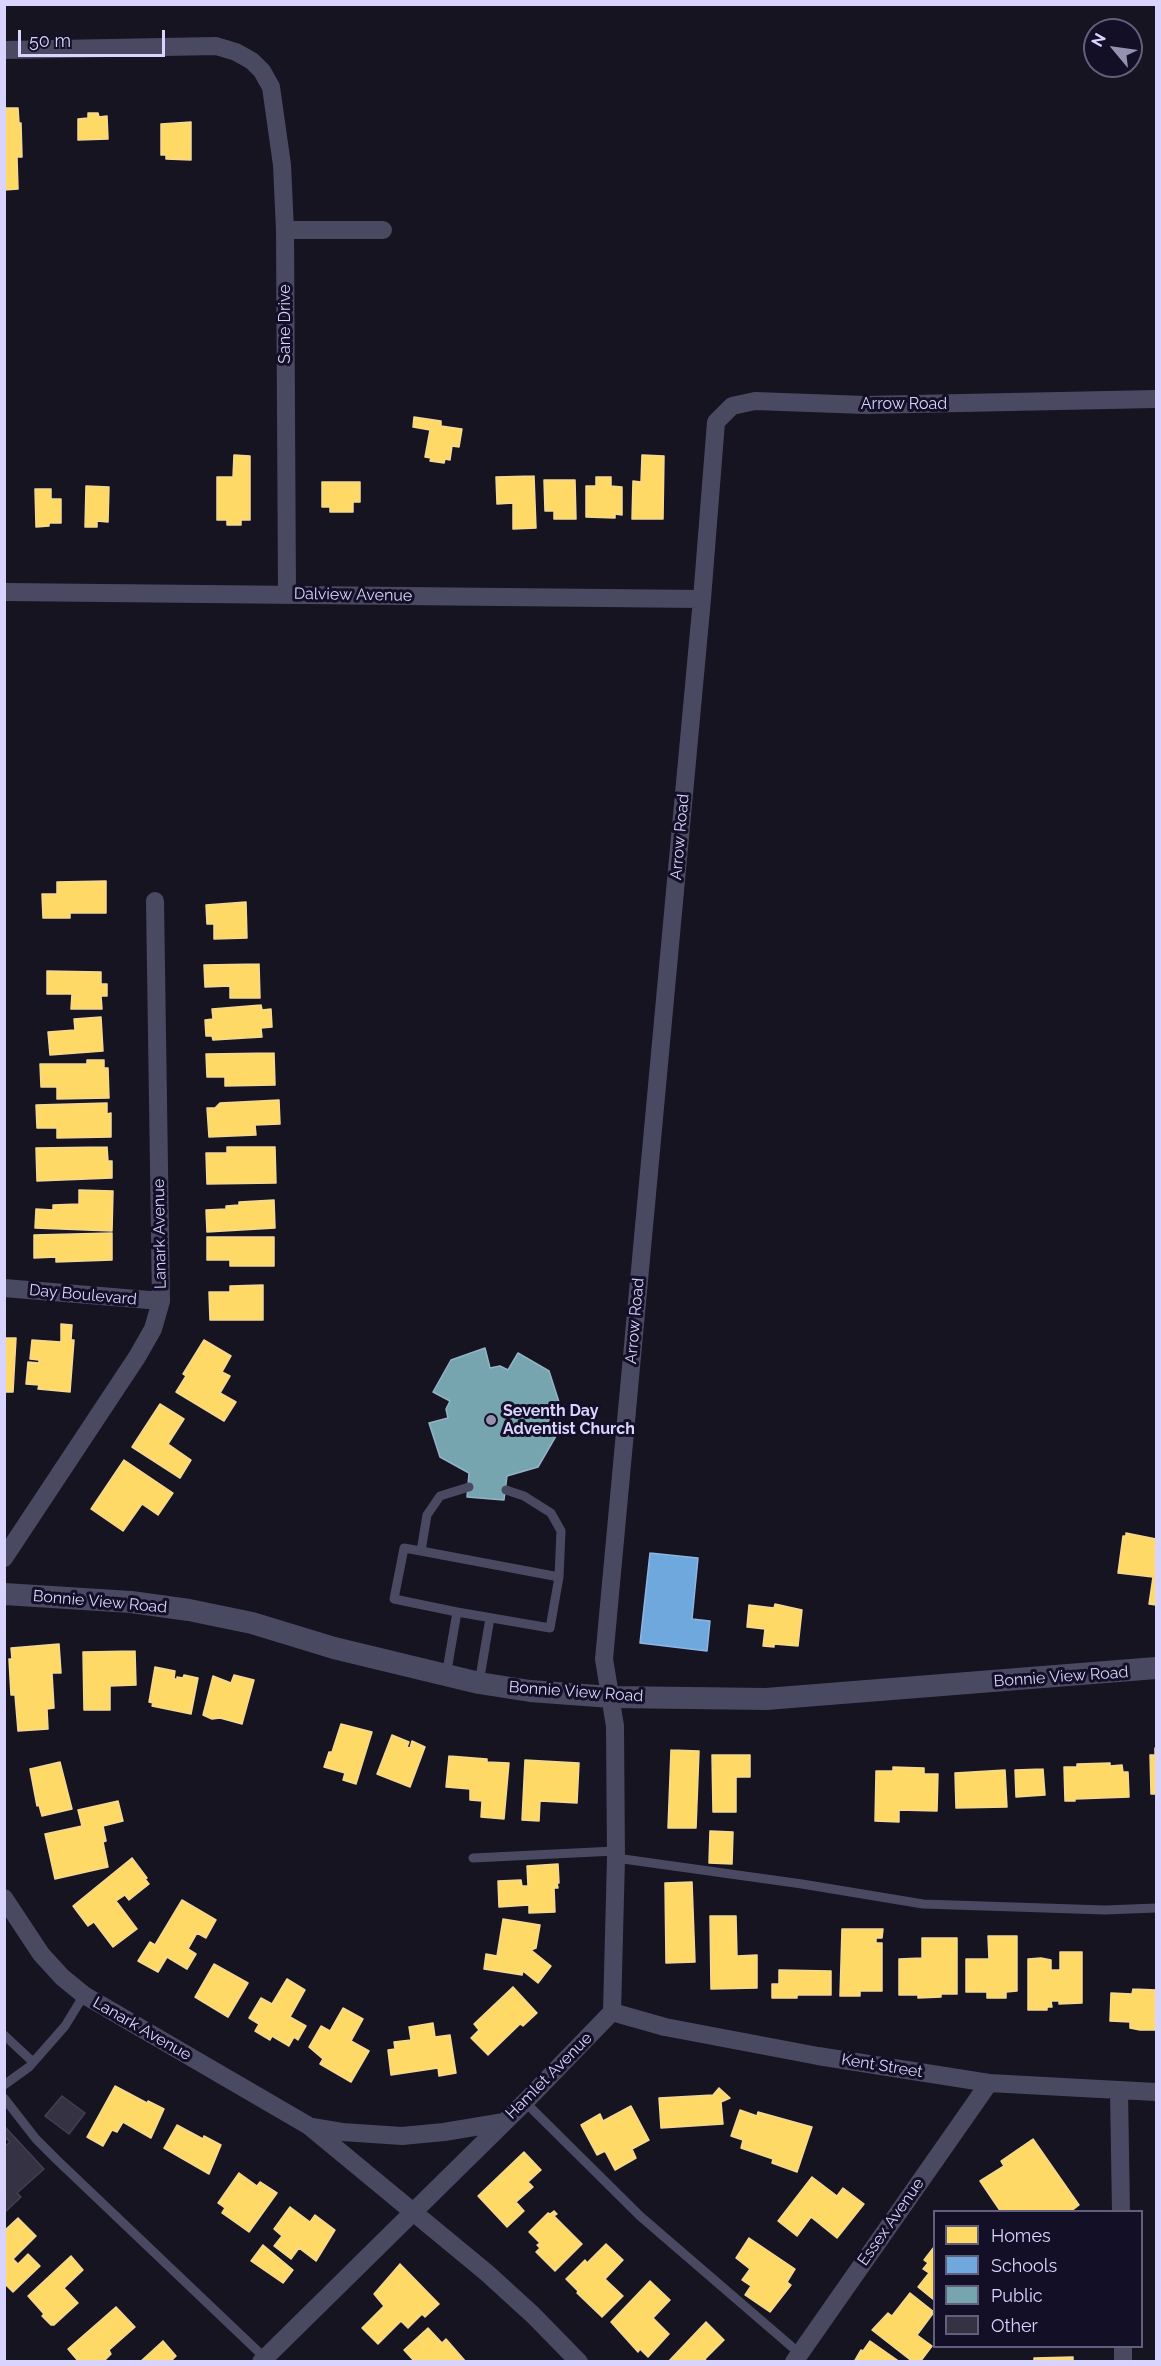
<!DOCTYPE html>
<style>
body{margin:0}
#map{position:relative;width:1161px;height:2366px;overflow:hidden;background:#161421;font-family:Raleway,sans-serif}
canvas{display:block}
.frame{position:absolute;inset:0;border:6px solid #d9d4ff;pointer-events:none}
.legend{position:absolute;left:933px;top:2210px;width:210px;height:138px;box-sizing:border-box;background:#130f26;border:2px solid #625e7d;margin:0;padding:8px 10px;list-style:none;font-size:18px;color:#d9d4ff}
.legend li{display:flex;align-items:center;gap:12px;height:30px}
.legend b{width:30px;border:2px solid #625e7d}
.north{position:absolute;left:1083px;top:18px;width:60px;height:60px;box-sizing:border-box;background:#130f26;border:2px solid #625e7d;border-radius:50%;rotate:299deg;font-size:16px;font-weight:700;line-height:24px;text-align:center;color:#d9d4ff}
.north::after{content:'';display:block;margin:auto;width:21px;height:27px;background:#9591b1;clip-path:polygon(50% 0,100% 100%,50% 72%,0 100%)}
.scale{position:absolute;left:18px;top:30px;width:147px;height:27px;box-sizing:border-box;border:3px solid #d9d4ff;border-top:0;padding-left:8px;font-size:18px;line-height:21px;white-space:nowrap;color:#d9d4ff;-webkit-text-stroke:4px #130f26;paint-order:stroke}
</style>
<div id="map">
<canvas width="1161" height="2366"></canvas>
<div class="frame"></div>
<ul class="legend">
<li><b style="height:16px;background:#ffd966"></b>Homes</li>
<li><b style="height:16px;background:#6fa8dc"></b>Schools</li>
<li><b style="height:16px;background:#76a5af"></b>Public</li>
<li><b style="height:16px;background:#343243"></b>Other</li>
</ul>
<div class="north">N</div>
<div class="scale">50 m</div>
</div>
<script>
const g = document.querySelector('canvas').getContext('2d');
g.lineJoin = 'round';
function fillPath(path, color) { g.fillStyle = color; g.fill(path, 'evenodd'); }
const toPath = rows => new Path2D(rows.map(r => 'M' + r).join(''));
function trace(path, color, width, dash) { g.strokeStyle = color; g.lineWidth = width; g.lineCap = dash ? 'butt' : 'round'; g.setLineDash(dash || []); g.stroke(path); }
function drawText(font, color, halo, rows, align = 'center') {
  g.font = font + ' Raleway,sans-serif'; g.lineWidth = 6; g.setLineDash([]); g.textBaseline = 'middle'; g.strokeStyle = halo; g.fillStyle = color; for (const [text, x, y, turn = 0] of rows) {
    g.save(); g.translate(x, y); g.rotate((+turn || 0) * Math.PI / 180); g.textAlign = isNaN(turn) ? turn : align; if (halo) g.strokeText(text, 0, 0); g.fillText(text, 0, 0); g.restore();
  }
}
const homes = toPath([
 [4,108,18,108,19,123,21,123,22,157,17,157,18,189,4,190,4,108],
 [88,113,98,113,99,117,107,116,108,139,78,140,78,119,88,118,88,113],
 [191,122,191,160,166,159,166,155,161,155,161,124,191,122],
 [414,417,441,421,441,426,462,429,459,447,452,446,450,460,445,459,444,463,430,461,431,458,425,457,430,430,413,427,414,417],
 [234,455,250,456,250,520,241,520,241,525,227,525,227,520,217,520,217,477,233,477,234,455],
 [642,455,664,456,663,519,632,519,633,481,641,482,642,455],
 [534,476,536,528,513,529,513,503,497,504,496,477,534,476],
 [596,477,611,477,611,486,622,487,622,515,615,514,615,518,586,517,586,486,596,486,596,477],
 [544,480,575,480,576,519,554,519,554,511,545,511,544,480],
 [322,482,360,482,360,502,353,502,353,512,330,512,330,507,322,507,322,482],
 [86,486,109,487,108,522,97,521,97,527,85,527,86,486],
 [35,489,51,489,51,499,61,499,61,523,49,523,49,526,36,527,35,489],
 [106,881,106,913,70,913,70,918,43,918,42,894,57,894,57,882,106,881],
 [246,902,247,938,214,939,214,924,207,924,206,905,246,902],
 [259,964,260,998,230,998,230,986,205,987,204,965,259,964],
 [47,971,101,972,101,984,107,984,107,996,101,996,102,1009,71,1009,72,994,47,994,47,971],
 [261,1005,262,1010,271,1009,272,1027,261,1028,262,1037,213,1040,212,1036,206,1036,205,1020,213,1019,212,1009,261,1005],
 [101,1017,103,1051,50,1055,48,1032,75,1030,74,1019,101,1017],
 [274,1053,275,1085,225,1086,225,1077,207,1077,206,1054,274,1053],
 [87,1060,104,1060,104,1068,108,1068,109,1098,57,1099,57,1087,41,1087,40,1064,87,1064,87,1060],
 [279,1100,280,1124,255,1125,256,1135,209,1137,207,1108,215,1108,220,1103,279,1100],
 [107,1103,107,1114,111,1113,111,1137,57,1138,57,1128,37,1128,36,1105,107,1103],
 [107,1147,108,1161,112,1161,112,1178,37,1181,36,1148,107,1147],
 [227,1147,275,1147,276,1183,207,1184,206,1153,227,1153,227,1147],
 [79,1190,113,1191,112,1231,35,1228,36,1209,53,1210,53,1205,79,1204,79,1190],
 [274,1200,275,1228,207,1232,206,1210,226,1209,226,1206,239,1205,239,1202,274,1200],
 [112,1233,112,1260,56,1262,56,1257,34,1258,34,1235,112,1233],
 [207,1237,274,1237,274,1266,230,1266,230,1260,207,1260,207,1237],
 [263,1285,263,1320,210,1320,209,1292,230,1292,230,1286,263,1285],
 [61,1324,72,1325,71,1340,74,1340,70,1392,38,1389,39,1385,26,1384,28,1362,39,1363,39,1360,30,1359,32,1340,61,1342,61,1324],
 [4,1338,16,1338,13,1392,4,1392,4,1338],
 [204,1340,231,1356,222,1372,230,1376,220,1393,236,1402,224,1421,176,1392,186,1376,183,1374,204,1340],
 [160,1404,184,1419,168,1444,191,1460,180,1478,132,1447,160,1404],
 [124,1460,173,1493,158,1515,142,1504,123,1531,91,1509,124,1460],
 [1126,1533,1156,1539,1156,1605,1149,1604,1153,1577,1118,1573,1123,1536,1126,1536,1126,1533],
 [775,1604,802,1610,798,1646,774,1644,774,1647,763,1646,765,1629,747,1627,749,1605,774,1608,775,1604],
 [59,1644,61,1673,52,1673,54,1708,47,1709,48,1729,18,1731,15,1695,11,1695,9,1659,12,1659,11,1648,59,1644],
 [135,1651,136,1685,110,1686,110,1710,84,1710,83,1652,135,1651],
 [155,1667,175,1671,174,1679,177,1679,177,1677,183,1678,184,1675,198,1678,191,1714,152,1706,153,1703,149,1702,155,1667],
 [234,1675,254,1680,242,1724,220,1718,212,1719,203,1715,213,1676,231,1683,234,1675],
 [341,1724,372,1732,356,1784,343,1780,345,1773,324,1767,329,1752,332,1752,341,1724],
 [392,1735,409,1742,407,1747,410,1748,412,1741,425,1747,410,1787,377,1774,392,1735],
 [1155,1748,1156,1794,1151,1794,1150,1755,1155,1755,1155,1748],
 [671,1750,699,1751,696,1828,668,1828,671,1750],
 [712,1755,750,1755,750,1777,736,1777,736,1812,713,1812,712,1755],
 [449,1756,487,1759,487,1762,509,1763,504,1819,481,1817,482,1801,470,1800,470,1789,446,1787,449,1756],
 [525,1760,579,1763,577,1803,540,1801,539,1821,522,1820,525,1760],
 [60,1762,72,1809,42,1816,39,1805,37,1806,30,1769,60,1762],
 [1110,1763,1110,1766,1122,1765,1123,1772,1128,1772,1129,1797,1075,1799,1075,1801,1065,1801,1064,1767,1077,1767,1077,1764,1110,1763],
 [893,1767,924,1768,924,1774,938,1774,937,1811,899,1810,899,1822,875,1821,876,1771,893,1771,893,1767],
 [1043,1769,1045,1795,1016,1797,1015,1770,1043,1769],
 [1005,1770,1007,1807,956,1808,955,1773,1005,1770],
 [118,1801,123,1821,103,1826,106,1841,103,1842,108,1867,55,1879,45,1834,82,1826,78,1810,118,1801],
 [710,1831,733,1832,732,1864,709,1863,710,1831],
 [132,1858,147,1878,145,1879,149,1884,129,1900,125,1895,116,1901,137,1929,113,1947,94,1922,88,1926,73,1906,132,1858],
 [558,1864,559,1883,557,1883,558,1888,554,1888,555,1912,529,1913,529,1905,499,1907,498,1881,521,1880,522,1886,528,1886,527,1866,558,1864],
 [692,1882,695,1962,666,1963,665,1883,692,1882],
 [182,1900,216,1920,206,1938,197,1933,188,1949,196,1954,187,1969,167,1957,158,1972,138,1961,150,1942,155,1945,182,1900],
 [710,1916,736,1916,737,1956,757,1955,757,1988,711,1989,710,1916],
 [503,1919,540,1925,536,1948,531,1950,551,1966,538,1983,523,1971,522,1975,484,1969,486,1954,497,1956,503,1919],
 [842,1929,883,1929,882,1938,876,1938,876,1943,882,1943,882,1991,860,1991,860,1996,840,1996,842,1929],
 [988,1936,1017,1936,1017,1991,1006,1992,1006,1998,987,1998,987,1992,966,1992,966,1959,989,1959,988,1936],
 [922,1938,957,1938,957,1994,941,1994,941,1997,918,1998,918,1995,899,1995,899,1959,922,1958,922,1938],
 [1060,1952,1082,1952,1082,2003,1059,2004,1059,2001,1051,2001,1052,2007,1047,2007,1047,2010,1028,2010,1028,1959,1041,1958,1051,1960,1051,1970,1060,1970,1060,1952],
 [214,1964,248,1983,228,2017,195,1997,214,1964],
 [779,1970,831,1971,831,1995,797,1995,797,1998,772,1998,772,1984,779,1984,779,1970],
 [287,1979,305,1990,290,2017,306,2026,298,2040,294,2037,289,2046,272,2036,270,2040,255,2031,259,2024,249,2018,261,1998,272,2004,287,1979],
 [513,1987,537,2013,523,2026,520,2024,488,2055,471,2038,479,2030,474,2024,513,1987],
 [1133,1989,1156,1990,1156,2030,1140,2030,1130,2028,1130,2022,1110,2021,1111,1993,1132,1994,1133,1989],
 [343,2008,363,2019,351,2041,369,2051,351,2082,320,2064,323,2059,309,2047,321,2026,330,2031,343,2008],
 [433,2023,435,2037,450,2035,456,2073,439,2076,438,2068,391,2075,388,2050,395,2049,394,2042,411,2040,409,2027,433,2023],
 [115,2086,147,2103,148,2101,164,2109,151,2138,123,2122,117,2132,112,2130,103,2146,87,2137,115,2086],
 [719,2088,730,2098,721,2102,723,2124,661,2128,659,2098,713,2095,719,2088],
 [631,2106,649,2140,632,2149,636,2158,615,2170,605,2151,597,2155,581,2125,600,2114,603,2121,631,2106],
 [740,2110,757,2116,758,2112,812,2127,797,2172,772,2163,773,2159,741,2148,743,2140,731,2136,740,2110],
 [177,2125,203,2139,204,2136,221,2145,209,2174,164,2148,177,2125],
 [1033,2139,1079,2205,1070,2212,1001,2212,980,2181,1004,2166,1001,2161,1033,2139],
 [524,2152,541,2170,528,2182,533,2187,516,2202,524,2211,507,2227,478,2196,524,2152],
 [239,2173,257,2186,260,2182,277,2193,249,2232,222,2213,225,2208,218,2203,239,2173],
 [812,2177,837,2196,843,2188,864,2204,837,2238,811,2217,797,2236,778,2221,812,2177],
 [290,2207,310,2222,315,2215,335,2230,316,2261,299,2248,291,2259,274,2246,282,2236,274,2229,290,2207],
 [554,2211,557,2214,554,2216,582,2244,555,2271,536,2252,540,2248,537,2245,540,2243,529,2232,548,2213,550,2214,554,2211],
 [18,2218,36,2236,13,2259,18,2264,28,2254,40,2266,13,2292,4,2283,4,2231,18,2218],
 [749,2238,795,2269,787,2282,791,2285,770,2312,745,2295,751,2286,742,2280,750,2269,736,2258,749,2238],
 [606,2244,623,2260,605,2279,623,2296,602,2317,577,2293,578,2291,566,2279,585,2260,587,2263,606,2244],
 [263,2245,293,2270,283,2283,251,2261,263,2245],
 [934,2247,934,2300,918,2287,929,2273,923,2269,928,2263,924,2260,934,2247],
 [71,2256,83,2270,64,2288,78,2303,54,2325,51,2325,42,2316,44,2314,28,2296,71,2256],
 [400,2264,439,2304,425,2317,422,2314,408,2328,401,2321,378,2344,362,2328,384,2306,374,2294,400,2264],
 [650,2281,670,2300,653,2318,669,2334,648,2357,640,2349,638,2352,611,2322,650,2281],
 [910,2293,934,2312,917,2335,932,2346,920,2362,913,2362,872,2330,888,2313,892,2316,910,2293],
 [116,2307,135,2327,109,2350,111,2354,103,2362,79,2362,68,2349,116,2307],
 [706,2322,724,2340,705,2359,707,2362,668,2362,706,2322],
 [428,2328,442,2343,446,2339,466,2362,415,2362,404,2350,428,2328],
 [163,2341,176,2356,170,2362,140,2362,163,2341],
 [870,2341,900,2362,854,2362,861,2350,863,2351,870,2341],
 [1073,2357,1073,2362,1034,2362,1034,2358,1073,2357]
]);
const schools = toPath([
 [650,1553,698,1558,692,1619,710,1621,707,1651,640,1643,650,1553]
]);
const public = toPath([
 [485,1348,490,1368,500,1366,508,1370,518,1353,549,1371,560,1405,546,1409,549,1420,544,1429,556,1436,538,1467,507,1476,504,1500,467,1497,469,1473,440,1457,429,1423,448,1418,446,1409,450,1401,433,1392,451,1360,485,1348]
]);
const building = toPath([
 [62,2096,85,2113,69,2134,45,2116,62,2096],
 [5,2127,44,2169,17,2193,21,2197,4,2213,4,2143,7,2145,10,2142,4,2136,5,2127]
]);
const service = toPath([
 [421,1551,559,1577],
 [457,1612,550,1628,559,1577,561,1531,551,1513,524,1496,506,1490],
 [446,1676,457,1612,394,1599,404,1548,421,1551,427,1515,440,1496,469,1487],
 [479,1683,490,1618],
 [473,1858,615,1851],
 [616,1858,802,1884,923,1904,1105,1910,1156,1908],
 [4,2035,33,2062],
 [4,2085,29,2067,65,2026,84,1995],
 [4,2098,36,2139,57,2160,265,2358],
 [525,2102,640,2216,799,2353]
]);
const minor = toPath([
 [4,50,216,46,236,52,252,61,262,71,271,87,282,165,285,230,287,594],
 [285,230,383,230],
 [4,592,702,599],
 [4,1288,161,1301],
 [4,1558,137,1357,153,1329,161,1301,155,901],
 [4,1898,41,1954,62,1977,84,1995,309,2126,487,2273,533,2315,579,2362],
 [612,2012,665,2027,818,2056,989,2083,1156,2092],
 [1119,2091,1121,2212],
 [312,2127,342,2132,402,2136,444,2132,504,2122],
 [1123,2346,1123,2362],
 [261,2362,525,2102,612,2012,616,1858,615,1726,604,1659,702,599,716,422,732,406,755,401,865,405,1156,399],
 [794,2362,989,2083]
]);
const tertiary = toPath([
 [4,1594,131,1602,189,1610,252,1623,334,1648,479,1683,530,1691,611,1697,766,1699,1156,1668]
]);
const markers = [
 [491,1420,6,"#9591b1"]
];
const streetNames = [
 ["Sane Drive",285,324,-90],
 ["Arrow Road",904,404],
 ["Dalview Avenue",353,595,1],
 ["Arrow Road",680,837,-85],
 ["Lanark Avenue",160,1234,-91],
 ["Day Boulevard",83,1295,5],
 ["Arrow Road",635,1321,-85],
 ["Bonnie View Road",100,1602,5],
 ["Bonnie View Road",1061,1677,-4],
 ["Bonnie View Road",576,1692,4],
 ["Lanark Avenue",142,2029,30],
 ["Kent Street",882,2066,9],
 ["Hamlet Avenue",549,2076,-45],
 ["Essex Avenue",891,2222,-55]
];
const poiNames = [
 ["Seventh Day",503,1411],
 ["Adventist Church",503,1429]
];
fillPath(homes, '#ffd966');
trace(homes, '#f4d894', 1.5);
fillPath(schools, '#6fa8dc');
trace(schools, '#8fb5e6', 1.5);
fillPath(public, '#76a5af');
trace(public, '#94b3c7', 1.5);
fillPath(building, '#343243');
trace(building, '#433f54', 1.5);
trace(service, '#4a4962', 9);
trace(minor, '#4a4962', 18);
trace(tertiary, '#4a4962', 22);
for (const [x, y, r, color] of markers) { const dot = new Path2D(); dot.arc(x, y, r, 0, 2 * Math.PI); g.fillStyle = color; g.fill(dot); trace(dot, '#130f26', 2); }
drawText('16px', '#d9d4ff', '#130f26', streetNames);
drawText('bold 16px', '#d9d4ff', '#130f26', poiNames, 'left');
</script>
